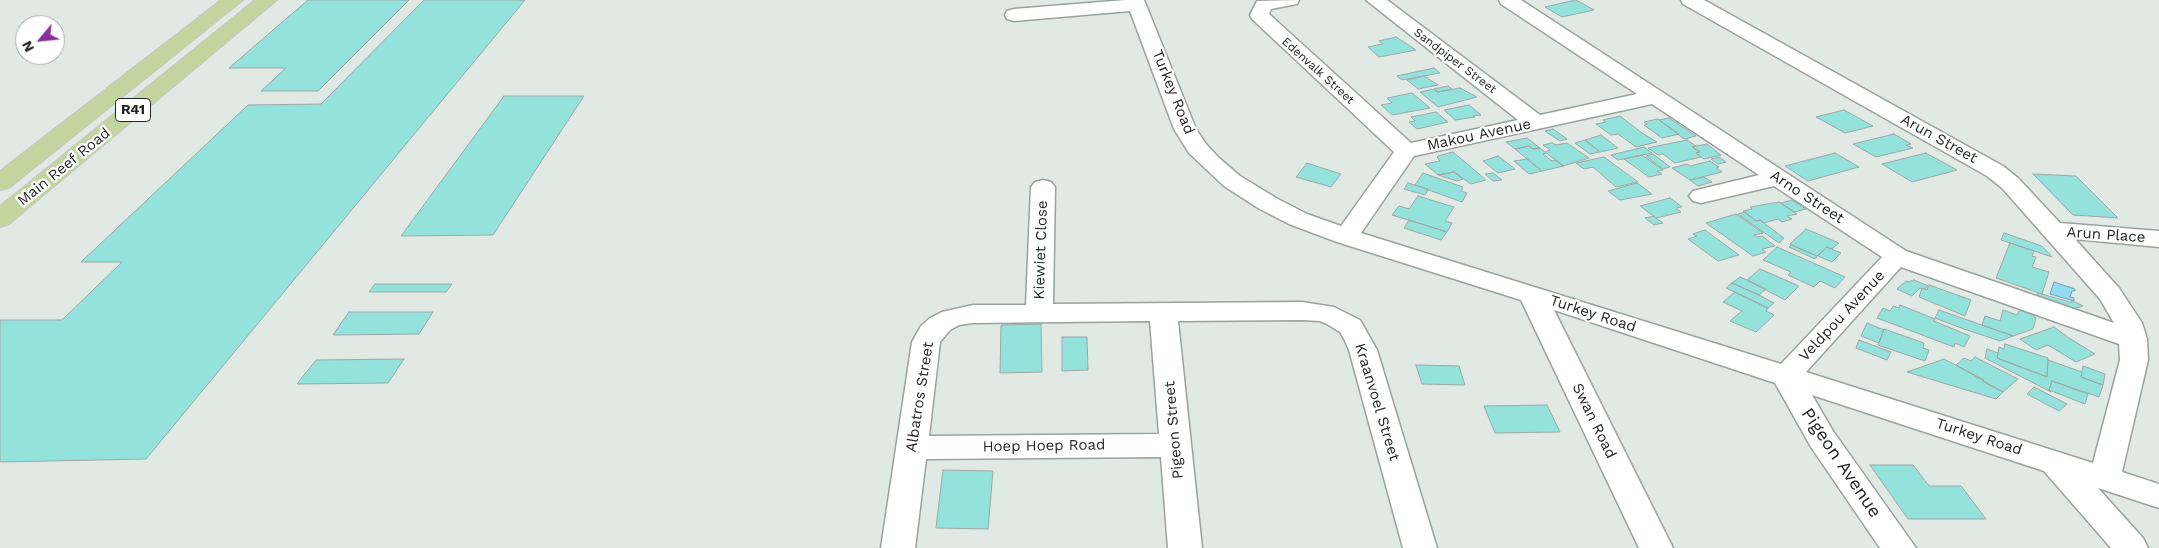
<!DOCTYPE html>
<style>
body{margin:0}
#map{position:relative;width:2159px;height:548px;overflow:hidden;background:#e0e9e3;font-family:"Work Sans",sans-serif}
canvas{display:block}
.north{position:absolute;left:15px;top:15px;width:50px;height:50px;box-sizing:border-box;background:#fff;border:1px solid #a7a8a7;border-radius:50%;rotate:242deg;font-size:14px;font-weight:700;line-height:20px;text-align:center;color:#232624}
.north::after{content:'';display:block;margin:auto;width:18px;height:22px;background:#882f9c;clip-path:polygon(50% 0,100% 100%,50% 72%,0 100%)}
</style>
<div id="map">
<canvas width="2159" height="548"></canvas>
<div class="north">N</div>
</div>
<script>
const g = document.querySelector('canvas').getContext('2d');
g.lineJoin = 'round';
function fillPath(path, color) { g.fillStyle = color; g.fill(path, 'evenodd'); }
const toPath = rows => new Path2D(rows.map(r => 'M' + r).join(''));
function trace(path, color, width, dash) { g.strokeStyle = color; g.lineWidth = width; g.lineCap = dash ? 'butt' : 'round'; g.setLineDash(dash || []); g.stroke(path); }
function drawText(font, color, halo, rows, align = 'center') {
  g.font = font + ' "Work Sans",sans-serif'; g.lineWidth = 4.5; g.setLineDash([]); g.textBaseline = 'middle'; g.strokeStyle = halo; g.fillStyle = color; for (const [text, x, y, turn = 0] of rows) {
    g.save(); g.translate(x, y); g.rotate((+turn || 0) * Math.PI / 180); g.textAlign = isNaN(turn) ? turn : align; if (halo) g.strokeText(text, 0, 0); g.fillText(text, 0, 0); g.restore();
  }
}
const water = toPath([
 [2054,282,2075,289,2075,291,2072,291,2070,297,2074,298,2074,301,2050,294,2054,282]
]);
const building = toPath([
 [308,0,409,0,318,91,261,91,286,68,229,68,308,0],
 [424,0,525,0,146,459,0,462,0,320,62,320,122,262,81,262,248,105,321,104,424,0],
 [1576,0,1594,10,1562,17,1545,7,1576,0],
 [1396,37,1416,50,1379,57,1368,47,1383,44,1379,41,1396,37],
 [1434,68,1440,73,1402,80,1397,76,1434,68],
 [1424,76,1438,85,1418,89,1407,80,1424,76],
 [1448,86,1452,89,1438,92,1434,89,1448,86],
 [1460,88,1477,97,1438,107,1420,92,1434,89,1438,92,1460,88],
 [1412,93,1430,108,1392,115,1381,105,1392,103,1387,98,1412,93],
 [504,96,584,96,493,235,401,236,504,96],
 [1469,105,1481,115,1473,116,1475,117,1455,120,1444,110,1469,105],
 [1844,110,1873,126,1845,133,1816,117,1844,110],
 [1436,112,1448,122,1417,129,1409,122,1415,121,1411,117,1436,112],
 [1620,116,1642,133,1657,142,1636,147,1618,134,1611,135,1596,124,1606,122,1603,120,1620,116],
 [1669,118,1696,136,1684,139,1659,120,1669,118],
 [1657,119,1659,120,1679,134,1662,138,1644,125,1647,124,1644,122,1657,119],
 [1553,129,1567,139,1560,141,1545,131,1553,129],
 [1894,134,1911,144,1906,145,1913,148,1876,157,1853,144,1894,134],
 [1601,135,1618,148,1600,152,1585,140,1601,135],
 [1527,138,1540,148,1533,149,1529,146,1515,149,1506,142,1527,138],
 [1585,140,1600,152,1590,154,1575,143,1585,140],
 [1687,140,1696,146,1692,147,1700,152,1696,153,1701,157,1675,163,1663,154,1658,155,1648,148,1687,140],
 [1552,143,1556,145,1567,143,1589,158,1563,166,1545,152,1550,150,1543,145,1552,143],
 [1707,144,1721,155,1704,159,1696,153,1700,152,1692,147,1707,144],
 [1529,146,1533,149,1540,148,1546,153,1543,154,1552,161,1556,160,1564,166,1542,171,1515,149,1529,146],
 [1644,147,1652,153,1618,160,1611,155,1644,147],
 [1453,152,1486,180,1471,184,1454,172,1438,175,1425,164,1440,161,1437,157,1438,156,1453,152],
 [1835,153,1859,167,1808,181,1785,166,1835,153],
 [1926,153,1957,170,1912,182,1882,164,1926,153],
 [1653,154,1670,167,1663,169,1646,156,1653,154],
 [1642,155,1663,170,1657,171,1662,174,1649,177,1624,159,1642,155],
 [1498,156,1515,169,1498,173,1483,161,1498,156],
 [1604,157,1638,182,1616,187,1593,167,1584,169,1576,163,1604,157],
 [1719,157,1726,162,1718,164,1711,159,1719,157],
 [1527,159,1542,171,1529,174,1514,161,1527,159],
 [1710,161,1719,167,1716,168,1722,172,1690,180,1672,168,1687,164,1690,166,1710,161],
 [1307,163,1341,174,1331,187,1296,177,1307,163],
 [1454,172,1463,179,1457,181,1438,175,1454,172],
 [1423,173,1463,187,1461,191,1467,193,1462,202,1415,185,1423,173],
 [1493,173,1502,180,1493,181,1485,174,1493,173],
 [2033,174,2076,176,2118,218,2073,215,2033,174],
 [1704,177,1712,182,1698,186,1690,180,1704,177],
 [1408,183,1428,189,1428,190,1425,195,1404,189,1408,183],
 [1637,183,1652,194,1620,200,1608,191,1637,183],
 [1418,196,1454,207,1445,221,1452,223,1447,232,1392,215,1399,206,1409,209,1418,196],
 [1670,198,1682,207,1676,208,1681,212,1656,218,1640,206,1670,198],
 [1792,200,1806,209,1794,212,1781,203,1792,200],
 [1779,202,1797,214,1787,216,1792,219,1782,222,1778,219,1764,223,1760,220,1756,221,1743,211,1752,209,1750,207,1779,202],
 [1745,212,1756,221,1760,220,1784,238,1779,243,1738,214,1745,212],
 [1736,214,1763,233,1754,235,1758,237,1762,236,1775,246,1762,249,1766,252,1753,256,1706,223,1736,214],
 [1654,216,1656,218,1663,223,1654,225,1645,218,1654,216],
 [1409,220,1447,232,1441,240,1404,228,1409,220],
 [1806,229,1839,243,1832,249,1827,247,1817,256,1790,244,1806,229],
 [1705,230,1739,255,1718,261,1688,239,1697,236,1693,234,1705,230],
 [2004,233,2042,246,2052,257,2001,240,2004,233],
 [2010,243,2034,251,2032,256,2036,257,2032,267,2049,272,2042,294,1996,278,2010,243],
 [1791,245,1817,256,1815,259,1789,247,1791,245],
 [1777,247,1845,277,1835,288,1820,281,1814,287,1788,275,1791,272,1763,260,1777,247],
 [1827,247,1841,253,1832,262,1818,256,1827,247],
 [1760,269,1799,286,1785,300,1747,280,1760,269],
 [1740,277,1747,280,1766,289,1759,295,1732,283,1740,277],
 [1914,280,1928,286,1924,289,1920,288,1912,296,1897,289,1906,281,1909,282,1914,280],
 [1732,283,1759,295,1774,303,1768,308,1726,288,1732,283],
 [375,284,452,284,446,292,369,292,375,284],
 [1929,285,1971,300,1965,316,1919,297,1922,288,1927,290,1929,285],
 [1735,292,1768,308,1766,311,1774,315,1756,332,1730,321,1742,311,1723,302,1735,292],
 [2038,293,2070,302,2075,302,2083,306,2071,310,2037,299,2038,293],
 [1900,305,1935,319,1934,321,1970,336,1964,347,1955,343,1954,347,1877,318,1883,308,1890,311,1893,306,1899,308,1900,305],
 [1939,310,1982,325,2013,336,2000,341,1964,329,1935,318,1939,310],
 [2003,310,2017,315,2020,310,2034,315,2034,317,2036,318,2033,329,2013,336,1982,325,1985,316,2000,321,2003,310],
 [349,312,433,312,419,334,333,335,349,312],
 [1867,323,1884,330,1879,343,1861,336,1867,323],
 [1041,324,1042,372,1000,373,1001,325,1041,324],
 [2054,327,2069,338,2095,354,2076,362,2048,345,2036,350,2020,339,2054,327],
 [1884,329,1924,343,1923,348,1929,350,1925,361,1878,345,1884,329],
 [1062,337,1087,337,1088,370,1062,371,1062,337],
 [1859,340,1891,352,1887,360,1856,348,1859,340],
 [2005,344,2048,358,2047,377,1997,358,1999,347,2004,349,2005,344],
 [1987,349,1998,353,1997,358,2047,377,2048,360,2082,372,2081,377,2103,385,2099,397,2052,381,2049,390,2051,392,1985,358,1987,349],
 [1975,357,2018,379,2003,392,1956,365,1964,358,1971,361,1975,357],
 [404,359,388,383,297,384,316,360,404,359],
 [1944,359,1984,380,1982,381,2003,392,1996,399,1907,372,1944,359],
 [1416,365,1459,366,1465,385,1422,384,1416,365],
 [2083,366,2105,374,2103,385,2081,377,2083,366],
 [2052,381,2088,394,2085,404,2049,390,2052,381],
 [2034,387,2067,404,2059,411,2027,394,2034,387],
 [1547,405,1560,432,1495,433,1484,406,1547,405],
 [1870,465,1913,465,1929,486,1961,486,1986,519,1908,519,1870,465],
 [943,470,993,471,988,529,936,528,943,470]
]);
const street = toPath([
 [1126,0,1144,0,1196,129,1206,144,1219,158,1240,176,1276,198,1307,214,1341,226,1394,152,1252,19,1250,15,1257,1,1299,0,1297,4,1271,9,1269,14,1411,143,1518,120,1366,0,1387,0,1540,115,1637,94,1501,4,1499,0,1521,0,1906,251,2114,323,2100,299,2002,188,1987,176,1683,4,1681,0,1704,0,2003,166,2018,178,2060,223,2159,231,2159,247,2075,239,2119,288,2142,323,2147,339,2148,360,2122,472,2159,484,2159,508,2098,488,2143,538,2148,548,2111,548,2044,471,1812,395,1833,431,1916,548,1880,548,1811,447,1775,383,1554,310,1673,548,1639,548,1521,300,1337,242,1289,224,1258,208,1224,186,1189,153,1174,129,1130,11,1014,21,1007,19,1005,15,1007,11,1014,9,1126,0],
 [1652,104,1759,175,1693,191,1689,196,1693,201,1701,203,1774,186,1882,257,1781,364,1361,233,1414,156,1652,104],
 [1901,267,2119,344,2120,360,2093,463,1806,372,1901,267],
 [1043,180,1051,182,1055,187,1053,304,1302,302,1334,307,1360,320,1377,350,1437,548,1403,548,1349,350,1344,339,1340,332,1327,324,1320,321,1302,320,1178,321,1202,548,1168,548,1161,457,926,459,915,548,881,548,912,342,921,326,930,318,942,312,973,305,1026,305,1031,187,1035,182,1043,180],
 [1150,321,1159,434,929,436,940,342,950,330,959,325,973,323,1150,321]
]);
const primary = toPath([
 [221,0,243,0,9,188,0,190,0,171,221,0],
 [255,0,277,0,9,224,0,227,0,206,255,0]
]);
const farStreetnames = [
 ["Sandpiper Street",1455,61,37],
 ["Edenvalk Street",1318,71,42]
];
const shields = [
 [133,110,35]
];
const shieldNames = [
 ["R41",133,110]
];
const streetNames = [
 ["Turkey Road",1173,92,68],
 ["Makou Avenue",1479,135,-12],
 ["Arun Street",1939,139,29],
 ["Main Reef Road",64,167,-39],
 ["Arno Street",1807,197,33],
 ["Arun Place",2106,235,4],
 ["Kiewiet Close",1041,250,-88],
 ["Turkey Road",1593,314,18],
 ["Veldpou Avenue",1842,316,-47],
 ["Albatros Street",920,397,-81],
 ["Kraanvoel Street",1377,402,73],
 ["Swan Road",1594,421,64],
 ["Pigeon Street",1174,430,-95],
 ["Turkey Road",1979,437,18],
 ["Hoep Hoep Road",1044,446,-1]
];
const nearStreetnames = [
 ["Pigeon Avenue",1841,463,56]
];
fillPath(water, '#93d9f2');
trace(water, '#71a3b4', 1);
fillPath(building, '#93e2dc');
trace(building, '#9da7a6', 1);
trace(street, '#9aa29d', 3);
trace(primary, '#c6c7c6', 2);
fillPath(street, '#fff');
fillPath(primary, '#c2d59f');
drawText('12px', '#232624', '#fff', farStreetnames);
for (const [x, y, w] of shields) { const box = new Path2D(); box.roundRect(x - w / 2, y - 11.5, w, 23, 4); g.fillStyle = '#fff'; g.fill(box); trace(box, '#232624', 1); }
drawText('bold 14px', '#232624', null, shieldNames);
drawText('15px', '#232624', '#fff', streetNames);
drawText('18px', '#232624', '#fff', nearStreetnames);
</script>
